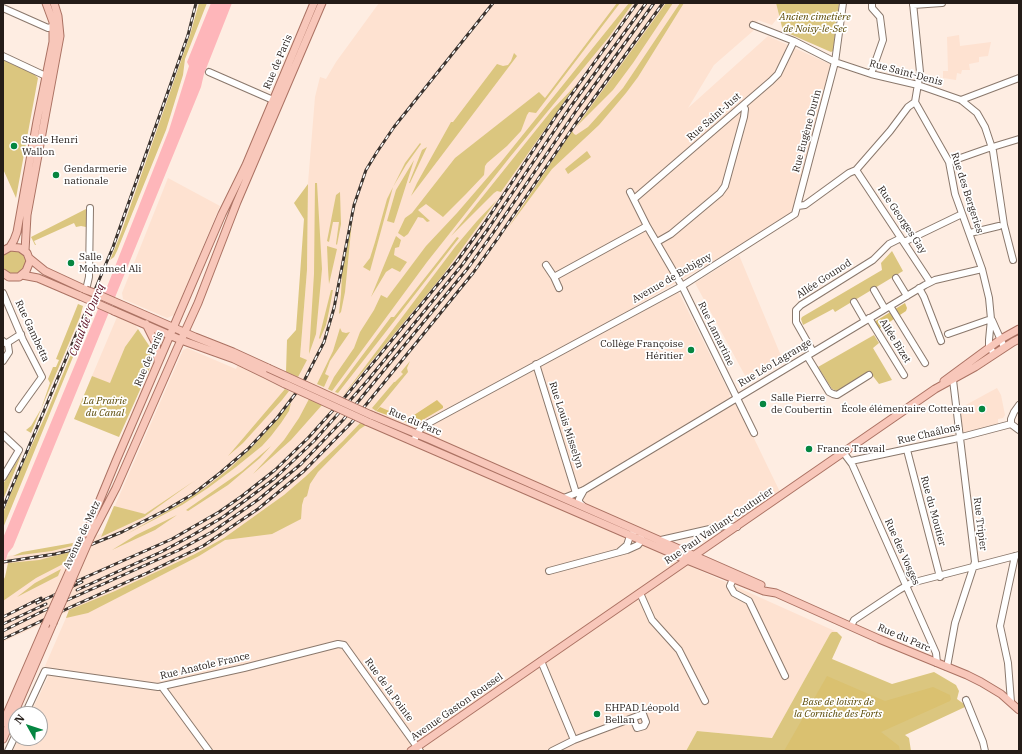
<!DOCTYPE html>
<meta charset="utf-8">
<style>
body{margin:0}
#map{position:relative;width:1022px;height:754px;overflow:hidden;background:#feede2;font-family:"IBM Plex Serif",serif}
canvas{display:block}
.frame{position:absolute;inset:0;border:4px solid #241c18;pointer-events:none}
.north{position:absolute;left:8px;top:706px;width:40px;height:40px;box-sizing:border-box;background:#fff;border:1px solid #a7a4a3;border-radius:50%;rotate:309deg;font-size:11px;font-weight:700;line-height:16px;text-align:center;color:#241c18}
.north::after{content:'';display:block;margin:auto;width:14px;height:18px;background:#058641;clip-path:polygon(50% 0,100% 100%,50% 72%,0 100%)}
</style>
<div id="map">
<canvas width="1022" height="754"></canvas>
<div class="frame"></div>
<div class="north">N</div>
</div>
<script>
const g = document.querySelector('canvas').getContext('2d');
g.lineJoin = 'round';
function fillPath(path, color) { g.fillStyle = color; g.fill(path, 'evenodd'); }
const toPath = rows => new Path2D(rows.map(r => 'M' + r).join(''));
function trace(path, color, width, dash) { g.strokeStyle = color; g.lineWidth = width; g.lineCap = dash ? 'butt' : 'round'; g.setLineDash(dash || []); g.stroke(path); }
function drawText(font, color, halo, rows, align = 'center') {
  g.font = font + ' "IBM Plex Serif",serif'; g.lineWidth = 3.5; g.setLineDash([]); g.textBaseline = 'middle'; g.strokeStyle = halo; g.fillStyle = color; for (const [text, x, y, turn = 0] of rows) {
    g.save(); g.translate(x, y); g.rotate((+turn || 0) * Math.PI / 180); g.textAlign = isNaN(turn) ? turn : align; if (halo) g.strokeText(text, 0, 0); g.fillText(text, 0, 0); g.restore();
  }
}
const built = toPath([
 [379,3,776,3,779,16,772,25,758,20,753,31,714,65,688,108,768,36,834,66,794,215,634,307,636,312,676,291,679,293,730,394,729,397,733,395,780,492,741,519,665,537,672,558,837,632,833,632,830,634,772,738,697,731,686,751,13,751,19,738,40,738,40,714,30,714,49,675,45,666,69,611,3,642,3,581,5,577,8,564,3,564,3,557,66,545,103,533,183,350,187,348,236,369,238,364,285,389,300,357,307,270,308,183,315,97,320,77,326,79,336,62],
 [959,35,960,46,991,42,988,56,979,57,979,62,969,64,970,70,962,70,961,74,957,73,956,80,943,78,943,71,948,71,947,37],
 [168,178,220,206,174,315,167,318,123,299,122,293],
 [739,255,784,363,749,383,695,283],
 [117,317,135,324,138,329,125,347,110,384,92,376],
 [997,388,1001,395,1005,415,1003,418,998,419,998,424,965,433,962,430,960,411,962,407]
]);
const green = toPath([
 [199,3,207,3,185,59,183,75,166,130,117,251,114,257,110,260,121,233,190,35],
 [617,3,620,3,536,113,529,112,527,115,521,131,507,146,487,163,485,166,484,175,466,194,443,217,426,204,418,210,430,221,427,222,423,218,418,217,408,234,404,237,398,233,405,218,412,213,455,158,539,92,545,98],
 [629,3,633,3,609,37,510,157,427,262,332,391,328,389,334,377,354,348,360,332,374,310,381,295,387,298,426,246,457,213,501,162],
 [666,3,673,3,633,63,613,90,576,127],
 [680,3,684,3,638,77,626,93,599,125,552,169,508,228,572,131,574,134,576,135,588,127,623,88],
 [776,3,839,3,833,51,831,52,783,31],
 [514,53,517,56,411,196,417,183,451,122,453,122,497,64,503,66,508,65,511,61],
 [3,60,34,74,38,78,16,198,3,169],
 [576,85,501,192,497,191,494,193,451,236,552,110],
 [420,143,421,144,406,165,393,187,370,271,363,267,370,258,375,242,387,199,405,163],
 [427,147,410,183,409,183,422,150],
 [587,151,591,157,568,174,565,169],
 [414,160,394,223,387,221,396,190],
 [315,183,317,183,322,269,316,334,309,354,314,274],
 [308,184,307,270,300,357,307,360,298,377,286,372,287,340,296,330,304,219,294,203],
 [340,192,341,224,337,245,336,244,339,222,333,222,329,242,327,241,336,195],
 [497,200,443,275,342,397,455,247,477,221],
 [86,209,86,227,81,226,76,227,74,223,34,241,36,245,35,245,31,237],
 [352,221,345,292,341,312,339,314,341,294,342,274],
 [396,236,401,240,399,247,395,248,394,255,407,262,400,272,392,268,386,272,371,297],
 [457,237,459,238,338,393,335,392,391,317,394,317],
 [327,246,337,249,329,284,328,269],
 '2 262a12 12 0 1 1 24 0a12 12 0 1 1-24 0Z',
 [892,251,903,271,835,312,833,309,803,325,801,319,802,317,882,270,881,263],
 [331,290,333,290,329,311,326,325,320,339,319,338],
 [78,304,83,306,80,317,31,433,26,430,31,426,41,409,50,383,48,379,53,367,56,367,59,360,56,359],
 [90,309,93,311,91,313,3,528,3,513,19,473,47,412],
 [340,328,342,332,346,333,350,332,330,361,325,374,329,376,324,387,317,384,333,351],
 [138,329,150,347,152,363,119,437,74,419,92,376,110,383,125,347],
 [874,335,879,343,873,348,892,380,879,384,869,371,837,391,832,389,818,367],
 [410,361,407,368,408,372,376,411,372,408,394,382,395,382,403,374,401,372],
 [285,389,289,391,282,400,243,443,228,456],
 [309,399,322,405,291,440,253,474,284,440,299,418],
 [291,403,289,411,281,423,271,436,262,446,236,467,208,488,182,505,125,535,180,504,206,487,230,468,255,444],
 [361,422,366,425,360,429,318,472,310,484,307,496,304,498,302,505,301,519,272,534,225,540,199,556,88,613,66,618,69,610,115,591,195,554,224,538,284,495,305,477,343,441],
 [271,446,260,458,228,485,188,511,186,510,242,471],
 [22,453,3,500,3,484],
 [194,481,144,517,101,537,114,506,145,514],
 [177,515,155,530,112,550,136,535],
 [73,543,72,546,52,551,13,556,22,552],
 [70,552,65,563,36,578,3,601,3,581,5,577,8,563,39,560],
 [61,569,58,576,17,597,35,583],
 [832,632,837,632,842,637,832,659,892,684,934,672,956,685,959,691,957,699,964,704,965,707,905,735,909,738,911,751,686,751,697,731,772,738,830,634]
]);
const forest = toPath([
 [905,303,907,308,906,311,876,331,871,324],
 [437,400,443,406,443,408,414,425,376,411,380,407,408,419],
 [827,676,885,701,933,687,950,695,951,699,950,701,881,732,899,746,900,751,784,751]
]);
const water = toPath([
 [211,3,232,3,204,74,201,87,13,547,8,553,3,568,3,538,101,302,169,130,189,66,187,62]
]);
const minor = toPath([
 [913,3,920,72,915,102],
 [913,5,942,3],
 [3,8,48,28,56,26],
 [753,25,794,41,835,62,871,74,918,85,961,100,977,113,985,127,993,151,1004,225,1013,260],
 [3,56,50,78],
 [209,72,273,100],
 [871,74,883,40,880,17,872,8,872,3],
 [961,100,1019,78],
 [915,102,949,162,955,194,982,269,989,298,991,319,989,340,989,346,994,354],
 [949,162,986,149,1019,139],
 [856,170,930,282],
 [630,192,647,226,682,286,754,433],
 [634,199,771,81,778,74,794,41],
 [798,206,805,205,849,173,856,170,890,131,908,107,915,102],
 [970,233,999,226],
 [657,242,671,234,720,193,725,186,744,117,745,109,743,106],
 [904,242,962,214],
 [546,265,554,277,559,288],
 [554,277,647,226],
 [896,278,907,296],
 [919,288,924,297,941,341],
 [86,290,89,277,90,208],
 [874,290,885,309],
 [3,293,23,340,42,377,19,409],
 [854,302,865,321],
 [890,306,925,363],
 [869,318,904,375],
 [992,320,1004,347],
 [948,334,991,319],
 [3,341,8,345,9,352,3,361],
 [7,343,21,334],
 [813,352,796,322,796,310,801,305,873,260,889,244,901,238],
 [807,356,829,392,833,394,837,395,869,375],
 [536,364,576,493],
 [1019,405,1014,412,1011,419,1011,424,1019,430],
 [3,435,19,450,3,477],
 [414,441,417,433,423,426,682,286,795,214,835,62,843,3],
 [907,450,940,577],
 [843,452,852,464,936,653,937,663],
 [851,461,954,439,1011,424],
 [564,498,584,490,925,285,935,280,982,269],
 [583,506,579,502,579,499,584,490],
 [661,540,723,526,737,527],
 [620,551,627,545,630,536,633,533],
 [549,571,627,550,638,545,641,541,641,537],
 [733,579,730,586,734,593,749,601,785,676],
 [640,593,652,620,679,650,705,701],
 [851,626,854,620,899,590,911,583,1019,555],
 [541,661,574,740],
 [947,667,955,623,975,562,953,380],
 [162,687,209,751],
 [966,700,983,742,985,751],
 [1011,702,1008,663,1000,626,1015,556],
 [25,714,45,671,158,687,244,668,338,644,344,645,420,751],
 [8,751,16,734],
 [552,751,574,740,643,714,646,722,644,726,637,728,633,718]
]);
const major = toPath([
 [10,247,14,240,17,232,37,121,53,42,53,22,46,3],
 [3,251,10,247,20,248,27,253,30,261,26,271,19,277,9,277,3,273],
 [25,251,27,215,60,36,58,16,54,3],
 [29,258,45,271,86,290],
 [22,275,38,278,80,296],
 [97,294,195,337,233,352,268,368],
 [114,311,181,340,234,359,265,374,285,384],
 [146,324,156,344,158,361],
 [944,381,1001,339,1019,329],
 [371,415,429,439,761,585],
 [366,421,687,560,764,591,776,593,879,639,967,675,981,682,1001,694,1019,710],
 [90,538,116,488,177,349,198,303,237,202,322,3],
 [83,541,116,461,222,214,246,165,314,3],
 [3,723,45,626],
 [3,739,53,623],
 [411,751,935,389,975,367,1013,342,1019,339]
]);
const rail = toPath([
 [3,508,113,247,188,35,196,3],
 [3,562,55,554,85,547,122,532,166,510,193,494,220,473,248,449,277,418,296,393,305,379,324,342,334,308,354,205,366,170,377,152,394,127,493,3],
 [77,581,172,539,219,512,242,496,275,470,308,438,345,397,457,261,484,224,558,113,637,3],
 [77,590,161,552,191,536,223,517,274,479,314,441,368,380,462,265,488,229,571,106,646,3],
 [37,603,82,582],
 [3,617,41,598],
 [3,624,46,604],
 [3,631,43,611,179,550,212,532,259,499,301,464,343,420,468,268,493,233,578,108,654,3],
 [3,639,73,606,147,573,203,546,258,509,304,471,352,422,473,273,498,238,574,126,663,3]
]);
const majorBridge = toPath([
 [86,290,97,294],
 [80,296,114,311],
 [268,368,371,415],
 [285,384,366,421],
 [53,623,90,538],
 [45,626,83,541]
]);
const markers = [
 [14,146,4,"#058641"],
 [56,175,4,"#058641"],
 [71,263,4,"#058641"],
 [691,350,4,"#058641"],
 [763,404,4,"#058641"],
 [982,409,4,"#058641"],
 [809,449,4,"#058641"],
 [597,714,4,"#058641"]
];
const parkNames = [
 ["Ancien cimetière",815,17],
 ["de Noisy-le-Sec",815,29],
 ["La Prairie",105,401],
 ["du Canal",105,413],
 ["Base de loisirs de",838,702],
 ["la Corniche des Forts",838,714]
];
const streetNames = [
 ["Rue de Paris",278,62,-67],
 ["Rue Saint-Denis",906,73,15],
 ["Rue Saint-Just",714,117,-41],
 ["Rue Eugène Durin",807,131,-75],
 ["Rue des Bergeries",967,193,72],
 ["Rue Georges Gay",902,220,56],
 ["Avenue de Bobigny",672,278,-30],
 ["Allée Gounod",824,279,-33],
 ["Rue Gambetta",32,331,65],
 ["Rue Lamartine",716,334,64],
 ["Allée Bizet",895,341,58],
 ["Rue de Paris",149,359,-67],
 ["Rue Léo Lagrange",775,363,-31],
 ["Rue du Parc",415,422,23],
 ["Rue Louis Misselyn",566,425,72],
 ["Rue Chaâlons",929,434,-13],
 ["Rue du Moutier",933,511,75],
 ["Rue Tripier",980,524,83],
 ["Rue Paul Vaillant-Couturier",719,526,-34],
 ["Avenue de Metz",82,535,-65],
 ["Rue des Vosges",902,552,66],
 ["Rue du Parc",904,638,23],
 ["Rue Anatole France",205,666,-13],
 ["Rue de la Pointe",389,690,54],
 ["Avenue Gaston Roussel",457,707,-35]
];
const poiNames = [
 ["Stade Henri",22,140],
 ["Wallon",22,152],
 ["Gendarmerie",64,169],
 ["nationale",64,181],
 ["Salle",79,257],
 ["Mohamed Ali",79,269],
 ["Collège Françoise",683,344,"right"],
 ["Héritier",683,356,"right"],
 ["Salle Pierre",771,398],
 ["de Coubertin",771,410],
 ["École élémentaire Cottereau",974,409,"right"],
 ["France Travail",817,449],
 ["EHPAD Léopold",605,708],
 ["Bellan",605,720]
];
const waterNames = [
 ["Canal de l'Ourcq",87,320,-68]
];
fillPath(built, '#fee2d1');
fillPath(green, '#dbc67f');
fillPath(forest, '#dac170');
fillPath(water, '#feb6ba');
trace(minor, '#8a786c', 8);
trace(major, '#ab7263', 9);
trace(minor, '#fff', 6);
trace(major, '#f8c7ba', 7);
trace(rail, '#3b332e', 3);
trace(rail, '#fff', 1.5, [4.5]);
trace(majorBridge, '#ab7263', 9, []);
trace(majorBridge, '#f8c7ba', 7);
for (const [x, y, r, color] of markers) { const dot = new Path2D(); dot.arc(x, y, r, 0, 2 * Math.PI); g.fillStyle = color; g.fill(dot); trace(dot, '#fff', 1.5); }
drawText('italic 10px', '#584702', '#fff', parkNames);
drawText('10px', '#241c18', '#fff', streetNames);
drawText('10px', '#241c18', '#fff', poiNames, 'left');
drawText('italic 11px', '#560719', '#fff', waterNames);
</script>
